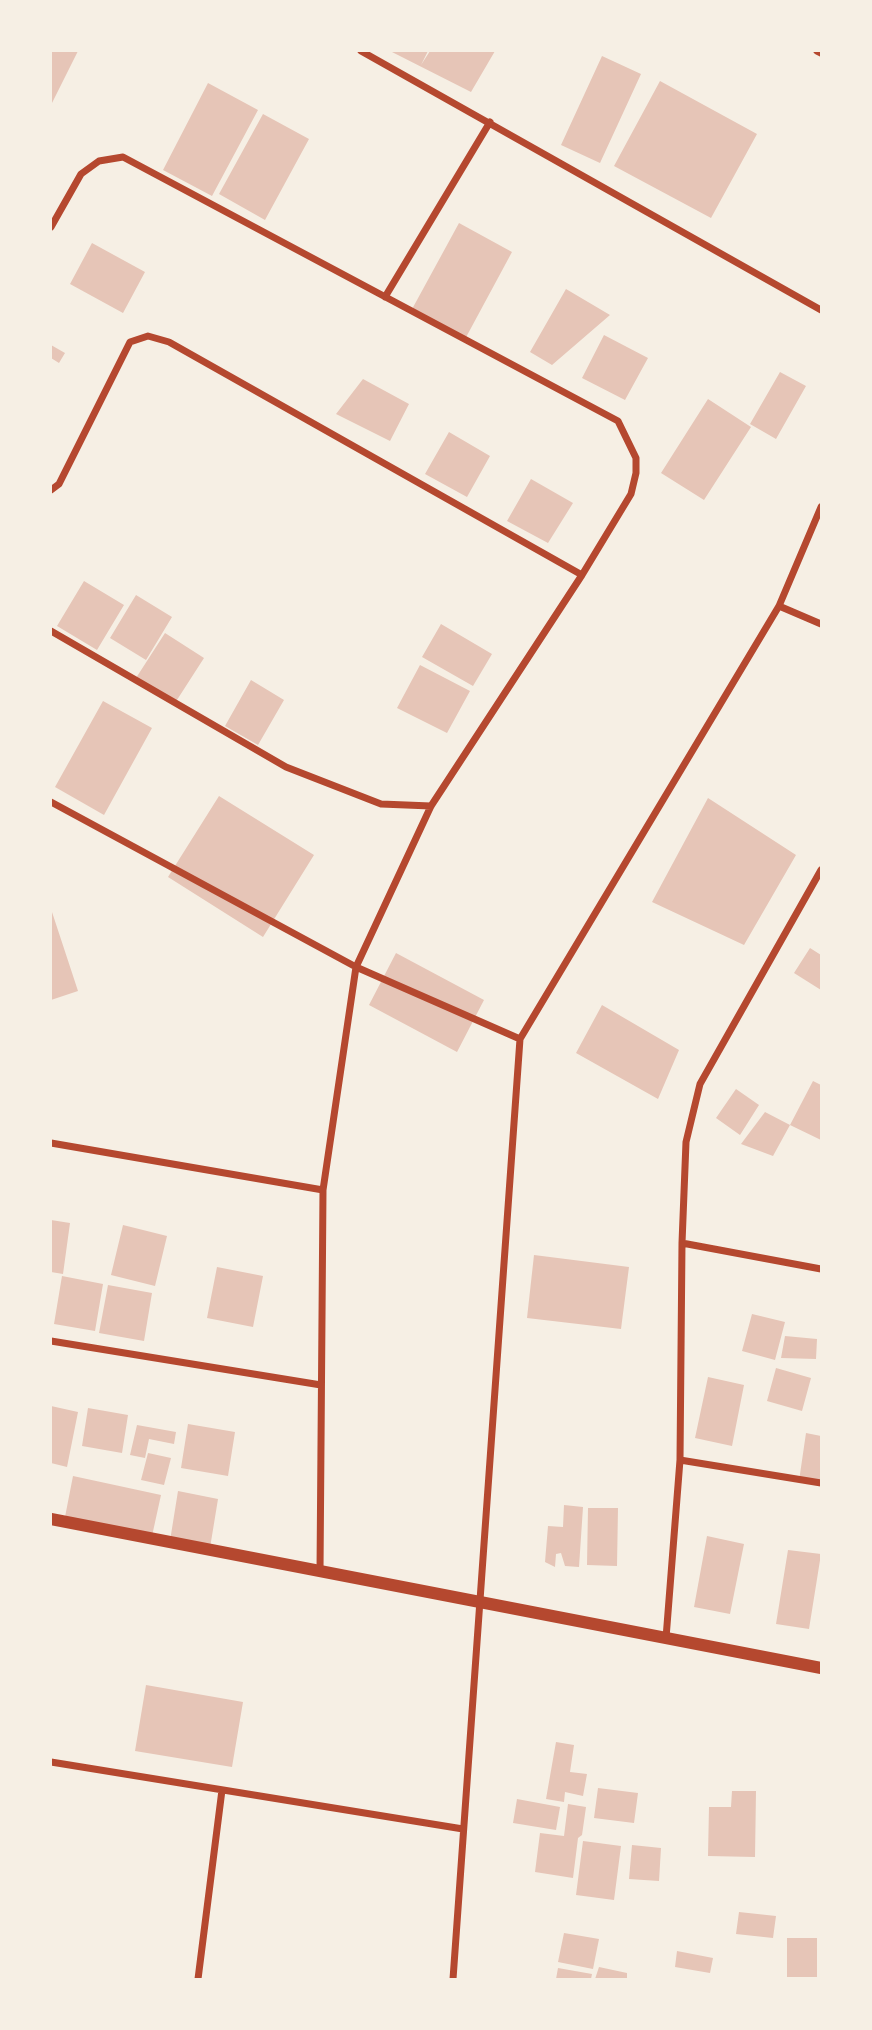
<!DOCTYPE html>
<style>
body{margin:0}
#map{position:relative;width:872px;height:2030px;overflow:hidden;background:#f6efe4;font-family:"Noto Sans",sans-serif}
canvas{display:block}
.frame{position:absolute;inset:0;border:52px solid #f6efe4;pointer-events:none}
</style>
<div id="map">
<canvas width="872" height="2030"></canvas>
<div class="frame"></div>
</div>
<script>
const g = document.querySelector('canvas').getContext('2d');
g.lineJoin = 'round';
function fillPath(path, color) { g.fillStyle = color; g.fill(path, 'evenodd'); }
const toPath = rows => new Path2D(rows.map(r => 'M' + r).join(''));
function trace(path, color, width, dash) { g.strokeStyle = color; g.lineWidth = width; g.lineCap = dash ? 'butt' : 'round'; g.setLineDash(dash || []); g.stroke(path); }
const building = toPath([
 [51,51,78,51,51,105],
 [390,51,428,51,421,65,430,51,495,51,471,92],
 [602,56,641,74,600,163,561,145],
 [660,81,757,134,711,218,614,166],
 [208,83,258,110,212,196,163,170],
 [263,114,309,139,265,220,219,194],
 [459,223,512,252,464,341,411,311],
 [92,243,145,272,123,313,70,284],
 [566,289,610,315,552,365,530,352],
 [604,335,648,358,625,400,582,378],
 [51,345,65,353,59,363,51,358],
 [780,372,806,386,776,439,750,424],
 [363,379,409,404,390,441,336,414],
 [708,399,751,427,704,500,661,473],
 [449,432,490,456,467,497,425,474],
 [531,479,573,503,548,543,507,521],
 [84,581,124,605,97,650,57,626],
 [136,595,172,617,146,660,110,638],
 [441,624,492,654,473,686,422,657],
 [165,633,204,658,175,703,136,678],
 [420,665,470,691,447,733,397,708],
 [251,680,284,700,258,745,225,726],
 [103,701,152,728,104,815,55,787],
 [219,796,314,855,263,937,168,877],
 [708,798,796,855,744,945,652,902],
 [51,909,78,991,51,1000],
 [810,948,821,955,821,990,794,973],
 [396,953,484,1000,457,1052,369,1005],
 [602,1005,679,1050,658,1099,576,1053],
 [813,1081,821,1085,821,1140,790,1125],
 [736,1089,759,1105,740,1135,716,1118],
 [765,1112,790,1125,773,1156,741,1144],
 [51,1220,70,1223,63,1274,51,1272],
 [123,1225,167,1236,155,1286,111,1275],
 [534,1255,629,1267,621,1329,527,1318],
 [217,1267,263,1276,253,1327,207,1318],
 [62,1276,103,1284,95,1331,54,1324],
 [108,1285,152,1293,144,1341,99,1333],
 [752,1314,785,1322,775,1360,742,1351],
 [785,1336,817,1339,816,1359,781,1358],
 [776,1368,811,1378,802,1411,767,1401],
 [708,1377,744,1385,732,1446,695,1438],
 [51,1406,78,1412,67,1467,51,1463],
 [88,1408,128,1415,122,1453,82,1446],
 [188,1424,235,1432,228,1476,181,1468],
 [137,1425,176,1432,174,1444,149,1439,145,1458,130,1455],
 [806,1433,821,1436,821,1484,799,1481],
 [148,1453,171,1458,164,1485,141,1480],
 [73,1476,161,1495,152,1536,65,1517],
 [178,1491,218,1499,209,1554,169,1547],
 [564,1505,583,1507,579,1567,565,1566,561,1553,556,1554,555,1567,545,1562,548,1526,563,1527],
 [588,1508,618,1508,617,1566,587,1565],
 [707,1536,744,1544,730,1614,694,1607],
 [788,1550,821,1554,809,1629,776,1624],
 [146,1685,243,1702,232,1767,135,1751],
 [556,1742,574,1745,570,1772,587,1774,583,1796,565,1792,564,1802,546,1799],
 [598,1788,638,1793,634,1823,594,1818],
 [732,1791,756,1791,755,1857,708,1856,709,1807,731,1807],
 [517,1799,560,1807,556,1830,513,1823],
 [568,1804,586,1807,582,1835,578,1838,573,1878,535,1872,540,1833,564,1836],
 [583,1841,621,1846,614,1900,576,1895],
 [632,1845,661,1848,659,1881,629,1879],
 [739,1912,776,1916,773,1938,736,1934],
 [564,1933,599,1939,593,1969,558,1962],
 [787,1938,817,1938,817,1977,787,1977],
 [677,1951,713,1958,710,1973,675,1967],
 [599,1967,627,1973,627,1979,595,1979],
 [558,1968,592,1974,591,1979,556,1979]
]);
const minor = toPath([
 [361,51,821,310],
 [817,51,821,53],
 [51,227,81,174,99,161,123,157,618,421,636,458,636,473,631,494,582,575,431,806,356,967,323,1190],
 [385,297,490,122],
 [51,490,59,484,130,342,148,336,169,342,582,575],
 [779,606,821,624],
 [51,631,286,767,381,804,431,806],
 [51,802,356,967,520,1039],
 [51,1143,323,1190,320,1571],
 [682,1243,821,1269],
 [51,1341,321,1385],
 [680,1460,821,1483],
 [666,1638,680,1460,682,1243,686,1142,700,1084,821,870],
 [51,1762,463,1829],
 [198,1979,222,1790],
 [453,1979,520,1039,779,606,821,507]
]);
const tertiary = toPath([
 [51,1519,821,1668]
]);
fillPath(building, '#e6c5b7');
trace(minor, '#b5482f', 7);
trace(tertiary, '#b5482f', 12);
</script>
